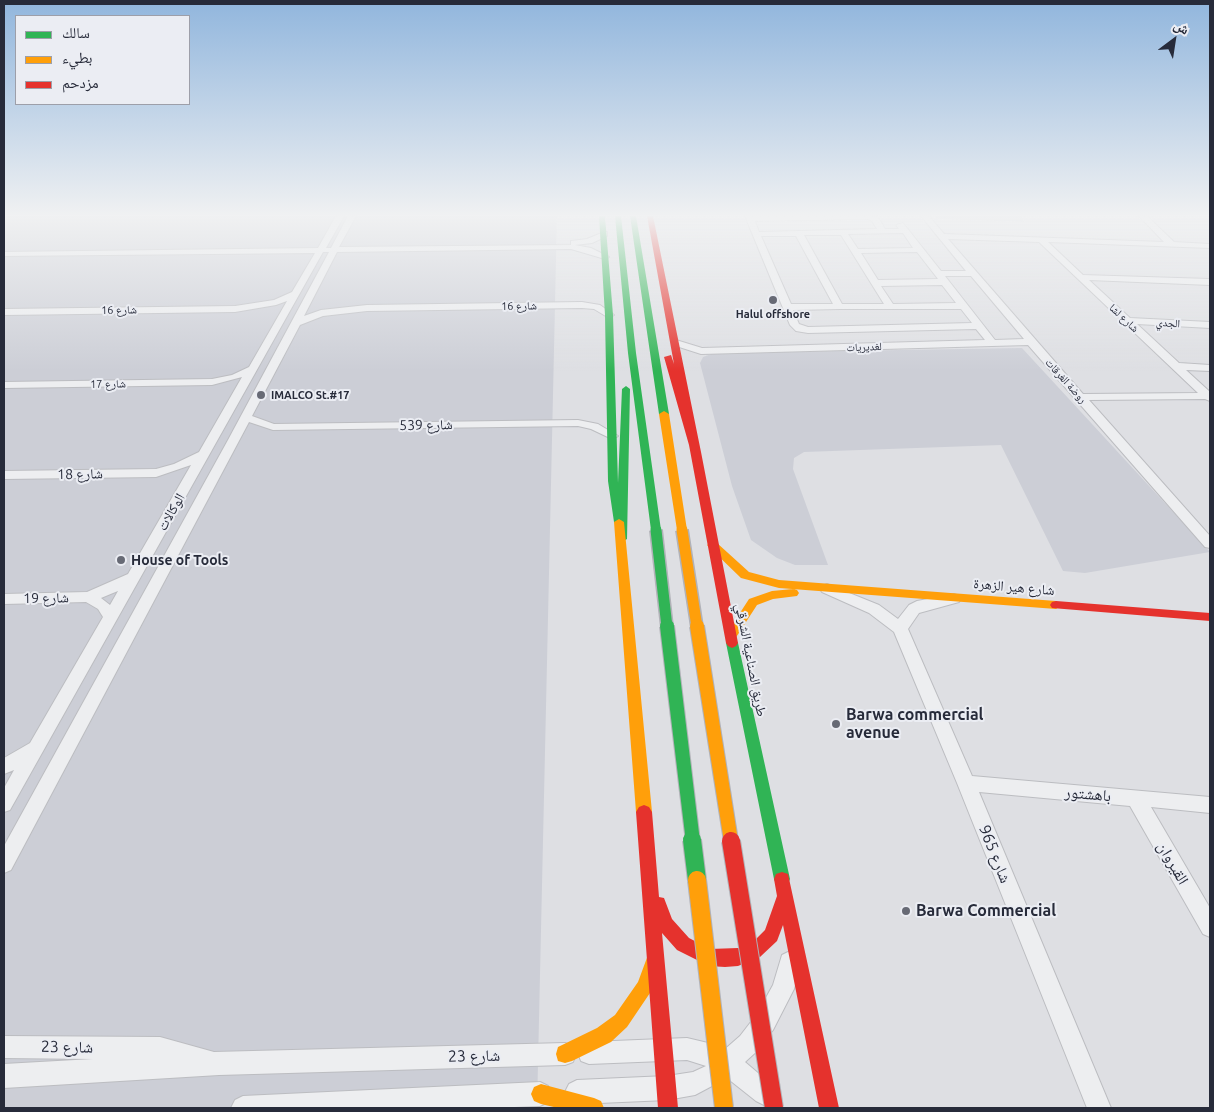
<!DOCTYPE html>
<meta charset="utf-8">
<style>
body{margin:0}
#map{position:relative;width:1214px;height:1112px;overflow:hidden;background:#dedfe3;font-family:Ubuntu,"Noto Naskh Arabic",sans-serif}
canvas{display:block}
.frame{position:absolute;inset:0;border:5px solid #272b3a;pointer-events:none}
.legend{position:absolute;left:15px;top:15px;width:175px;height:90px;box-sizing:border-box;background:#ebedf3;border:1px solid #9d9fa9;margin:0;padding:6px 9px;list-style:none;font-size:15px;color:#272b3a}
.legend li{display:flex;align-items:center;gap:10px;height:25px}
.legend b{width:25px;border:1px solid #9d9fa9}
.north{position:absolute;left:1149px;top:15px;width:50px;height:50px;-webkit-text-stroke:4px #ebedf3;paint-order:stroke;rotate:31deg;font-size:14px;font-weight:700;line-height:20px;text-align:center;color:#272b3a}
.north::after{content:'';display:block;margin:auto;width:18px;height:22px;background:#272b3a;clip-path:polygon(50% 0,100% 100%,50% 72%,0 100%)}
</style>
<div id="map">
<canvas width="1214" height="1112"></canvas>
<div class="frame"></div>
<ul class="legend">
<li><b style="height:6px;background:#30b455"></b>سالك</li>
<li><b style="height:6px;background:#ff9f0a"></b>بطيء</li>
<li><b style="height:6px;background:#e5322d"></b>مزدحم</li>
</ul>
<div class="north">ش</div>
</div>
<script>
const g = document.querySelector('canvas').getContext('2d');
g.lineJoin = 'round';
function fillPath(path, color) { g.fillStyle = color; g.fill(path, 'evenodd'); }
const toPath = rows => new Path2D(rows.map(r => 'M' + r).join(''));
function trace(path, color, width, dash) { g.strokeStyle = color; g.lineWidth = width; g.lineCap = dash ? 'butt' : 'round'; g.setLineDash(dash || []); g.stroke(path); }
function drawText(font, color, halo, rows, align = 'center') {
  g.font = font + ' Ubuntu,"Noto Naskh Arabic",sans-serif'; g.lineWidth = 4; g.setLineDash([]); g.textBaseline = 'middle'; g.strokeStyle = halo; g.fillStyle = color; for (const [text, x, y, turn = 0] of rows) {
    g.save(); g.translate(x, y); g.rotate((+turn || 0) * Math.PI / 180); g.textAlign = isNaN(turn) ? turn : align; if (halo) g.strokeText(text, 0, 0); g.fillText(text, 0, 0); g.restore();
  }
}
const built = toPath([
 [4,216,557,216,537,1108,4,1108],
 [934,216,1021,216,1025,222,937,219],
 [1022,348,1210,552,1085,573,1063,571,1001,445,804,452,794,458,793,469,828,565,795,565,777,558,751,540,732,486,700,363,703,357,714,353]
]);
const street = toPath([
 [336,216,344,216,326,248,331,248,348,216,356,216,339,247,571,245,571,241,587,239,604,232,607,232,607,236,592,243,575,245,591,248,609,257,605,259,571,249,337,252,304,316,321,310,367,305,582,302,600,305,614,315,609,318,594,309,582,308,367,311,323,316,300,325,252,416,274,424,578,420,598,424,618,436,612,439,591,429,578,426,273,430,249,422,11,870,4,873,4,846,228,440,329,252,323,252,10,810,4,812,4,788,14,770,4,774,4,758,30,743,103,617,98,609,86,602,4,604,4,594,87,592,128,574,191,465,156,477,4,479,4,471,156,469,174,464,199,452,242,377,212,385,4,388,4,382,212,379,232,375,249,367,287,301,276,305,235,312,4,315,4,309,235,306,274,300,292,292,315,253,4,256,4,252,318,248,336,216],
 [118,591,110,605,101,598,113,593,118,591],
 [745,216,872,216,878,217,885,229,899,229,896,225,903,223,941,271,966,271,921,216,929,216,944,234,1164,242,1139,216,1147,216,1174,242,1210,244,1210,248,1048,242,1083,275,1210,279,1210,285,1089,280,1130,318,1210,322,1210,328,1137,324,1179,363,1210,365,1210,371,1186,370,1210,392,1210,401,1205,399,1089,400,1210,536,1210,548,1205,547,1028,345,701,354,673,345,673,341,676,340,702,348,985,340,976,329,808,333,796,331,790,325,745,216],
 [868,219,872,221,877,229,759,232,755,221,868,219],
 [903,233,913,248,858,249,848,234,903,233],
 [804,235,841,235,884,304,842,304,804,235],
 [761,236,796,236,833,304,791,304,761,236],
 [948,239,1039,242,1198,393,1083,394,948,239],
 [917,252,938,279,878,280,861,253,917,252],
 [945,276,971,276,1024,339,995,340,945,276],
 [942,285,956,303,893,304,881,286,942,285],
 [840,309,961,309,972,323,808,327,799,324,793,310,840,309],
 [827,584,879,605,898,619,909,605,917,601,954,594,959,596,961,599,959,602,919,613,908,629,972,776,1210,797,1210,813,1151,807,1210,908,1210,937,1203,934,1130,806,979,792,1111,1108,1087,1108,957,783,894,632,869,613,822,592,820,589,822,586,827,584],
 [790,951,798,955,801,962,794,989,773,1030,756,1052,745,1062,772,1085,776,1093,772,1101,764,1105,756,1101,727,1078,695,1095,667,1100,577,1104,569,1100,565,1092,569,1084,577,1080,667,1076,693,1072,706,1066,687,1060,589,1064,581,1061,578,1053,581,1045,589,1042,687,1038,708,1043,724,1050,740,1036,757,1014,773,985,782,955,790,951],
 [4,1036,160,1037,214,1052,565,1043,573,1046,576,1054,573,1062,565,1065,219,1075,4,1088,4,1064,93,1059,4,1058,4,1036],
 [540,1082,548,1086,552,1094,548,1102,540,1106,489,1108,231,1108,235,1100,243,1096,540,1082]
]);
const fast = toPath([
 [599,216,605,216,613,315,618,483,622,389,626,386,630,389,627,539,622,542,617,539,617,525,614,522,608,481,605,315,599,216],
 [615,216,621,216,636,353,661,530,656,533,651,530,628,353,615,216],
 [630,216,636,216,669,414,664,417,659,414,630,216],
 [732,638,736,640,738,643,790,879,788,884,782,886,776,884,774,879,726,643,728,640,732,638]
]);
const slow = toPath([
 [664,411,669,414,687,530,682,533,677,530,659,414,664,411],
 [619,519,624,522,652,812,649,817,644,819,639,817,636,812,614,522,619,519],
 [713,541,717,543,749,572,779,580,1056,601,1062,605,1056,609,779,588,741,578,709,547,707,545,713,541],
 [793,589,797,590,799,593,797,596,773,599,757,605,735,639,727,639,725,636,749,599,772,591,793,589],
 [654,952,660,955,663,961,654,987,627,1027,611,1042,572,1061,565,1063,558,1061,556,1054,558,1047,597,1028,615,1015,638,982,648,955,654,952],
 [541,1084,594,1098,601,1101,604,1108,558,1108,541,1104,534,1101,531,1094,534,1087,541,1084]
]);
const jam = toPath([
 [647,216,653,216,701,452,738,643,736,646,732,648,728,646,726,643,689,445,664,357,671,355,674,364,647,216],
 [1056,601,1210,613,1210,621,1052,608,1050,605,1052,602,1056,601],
 [644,805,649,807,652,812,659,897,664,898,672,919,689,938,710,949,738,948,749,945,756,939,765,930,777,896,774,879,776,874,782,872,788,874,839,1108,819,1108,783,925,777,941,760,957,738,966,725,967,709,966,677,950,662,933,678,1108,658,1108,636,812,639,807,644,805]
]);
const fastBridgeFar2 = toPath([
 [656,530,667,627]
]);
const fastBridgeFar1 = toPath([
 [667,626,693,842]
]);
const fastBridge = toPath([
 [692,840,697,880]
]);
const slowBridgeFar2 = toPath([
 [682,530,697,627]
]);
const slowBridgeFar1 = toPath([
 [697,626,731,841]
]);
const slowBridge = toPath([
 [697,880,724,1108]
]);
const jamBridge = toPath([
 [731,841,774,1108]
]);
const markers = [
 [773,300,5,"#676a75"],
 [261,395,5,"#676a75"],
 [121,560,5,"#676a75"],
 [836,724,5,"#676a75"],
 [906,911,5,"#676a75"]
];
const farStreetnames = [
 ["شارع 16",519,306,-1],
 ["شارع 16",119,310,-1],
 ["شارع لشا",1124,318,43],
 ["الجدي",1168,323,3],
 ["لغديريات",864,347,-2],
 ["روضة الغرقات",1066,381,48],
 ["شارع 17",108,384,-1]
];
const farPoinames = [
 ["Halul offshore",773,314],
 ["IMALCO St.#17",271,395,"left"]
];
const streetNames = [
 ["شارع 539",426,425,-1],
 ["شارع 18",80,474,-1],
 ["الوكالات",171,512,-60],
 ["شارع هير الزهرة",1014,587,5],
 ["شارع 19",46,598,-1],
 ["طريق الصناعية الشرقي",751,660,79]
];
const poiNames = [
 ["House of Tools",131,560]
];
const nearPoinames = [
 ["Barwa commercial",846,715],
 ["avenue",846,733],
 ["Barwa Commercial",916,911]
];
const nearStreetnames = [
 ["باهشتور",1088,794,5],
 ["شارع 965",995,854,68],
 ["القيروان",1173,863,60],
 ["شارع 23",67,1047,1],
 ["شارع 23",474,1056,-1]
];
fillPath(built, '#ccced6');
trace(street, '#bcbdc1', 2);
fillPath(street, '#edeef0');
fillPath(fast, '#30b455');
fillPath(slow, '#ff9f0a');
fillPath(jam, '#e5322d');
trace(fastBridgeFar2, '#b1b2b8', 14, []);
trace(fastBridgeFar1, '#b1b2b8', 16, []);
trace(fastBridge, '#b1b2b8', 20, []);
trace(slowBridgeFar2, '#b1b2b8', 14, []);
trace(slowBridgeFar1, '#b1b2b8', 16, []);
trace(slowBridge, '#b1b2b8', 20, []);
trace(jamBridge, '#b1b2b8', 20, []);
trace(fastBridgeFar2, '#30b455', 11);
trace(fastBridgeFar1, '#30b455', 14);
trace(fastBridge, '#30b455', 18);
trace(slowBridgeFar2, '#ff9f0a', 11);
trace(slowBridgeFar1, '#ff9f0a', 14);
trace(slowBridge, '#ff9f0a', 18);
trace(jamBridge, '#e5322d', 18);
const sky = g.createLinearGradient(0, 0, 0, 371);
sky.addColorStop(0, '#91b6dd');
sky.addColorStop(0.58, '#f0f1f2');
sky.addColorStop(1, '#f0f1f200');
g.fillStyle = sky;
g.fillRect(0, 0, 1214, 371);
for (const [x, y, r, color] of markers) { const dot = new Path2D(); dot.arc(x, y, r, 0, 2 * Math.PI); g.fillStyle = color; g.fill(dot); trace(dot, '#ebedf3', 2); }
drawText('11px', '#272b3a', '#ebedf3', farStreetnames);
drawText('bold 11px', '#272b3a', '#ebedf3', farPoinames);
drawText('14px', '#272b3a', '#ebedf3', streetNames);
drawText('bold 14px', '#272b3a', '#ebedf3', poiNames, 'left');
drawText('bold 16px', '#272b3a', '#ebedf3', nearPoinames, 'left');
drawText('16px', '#272b3a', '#ebedf3', nearStreetnames);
</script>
